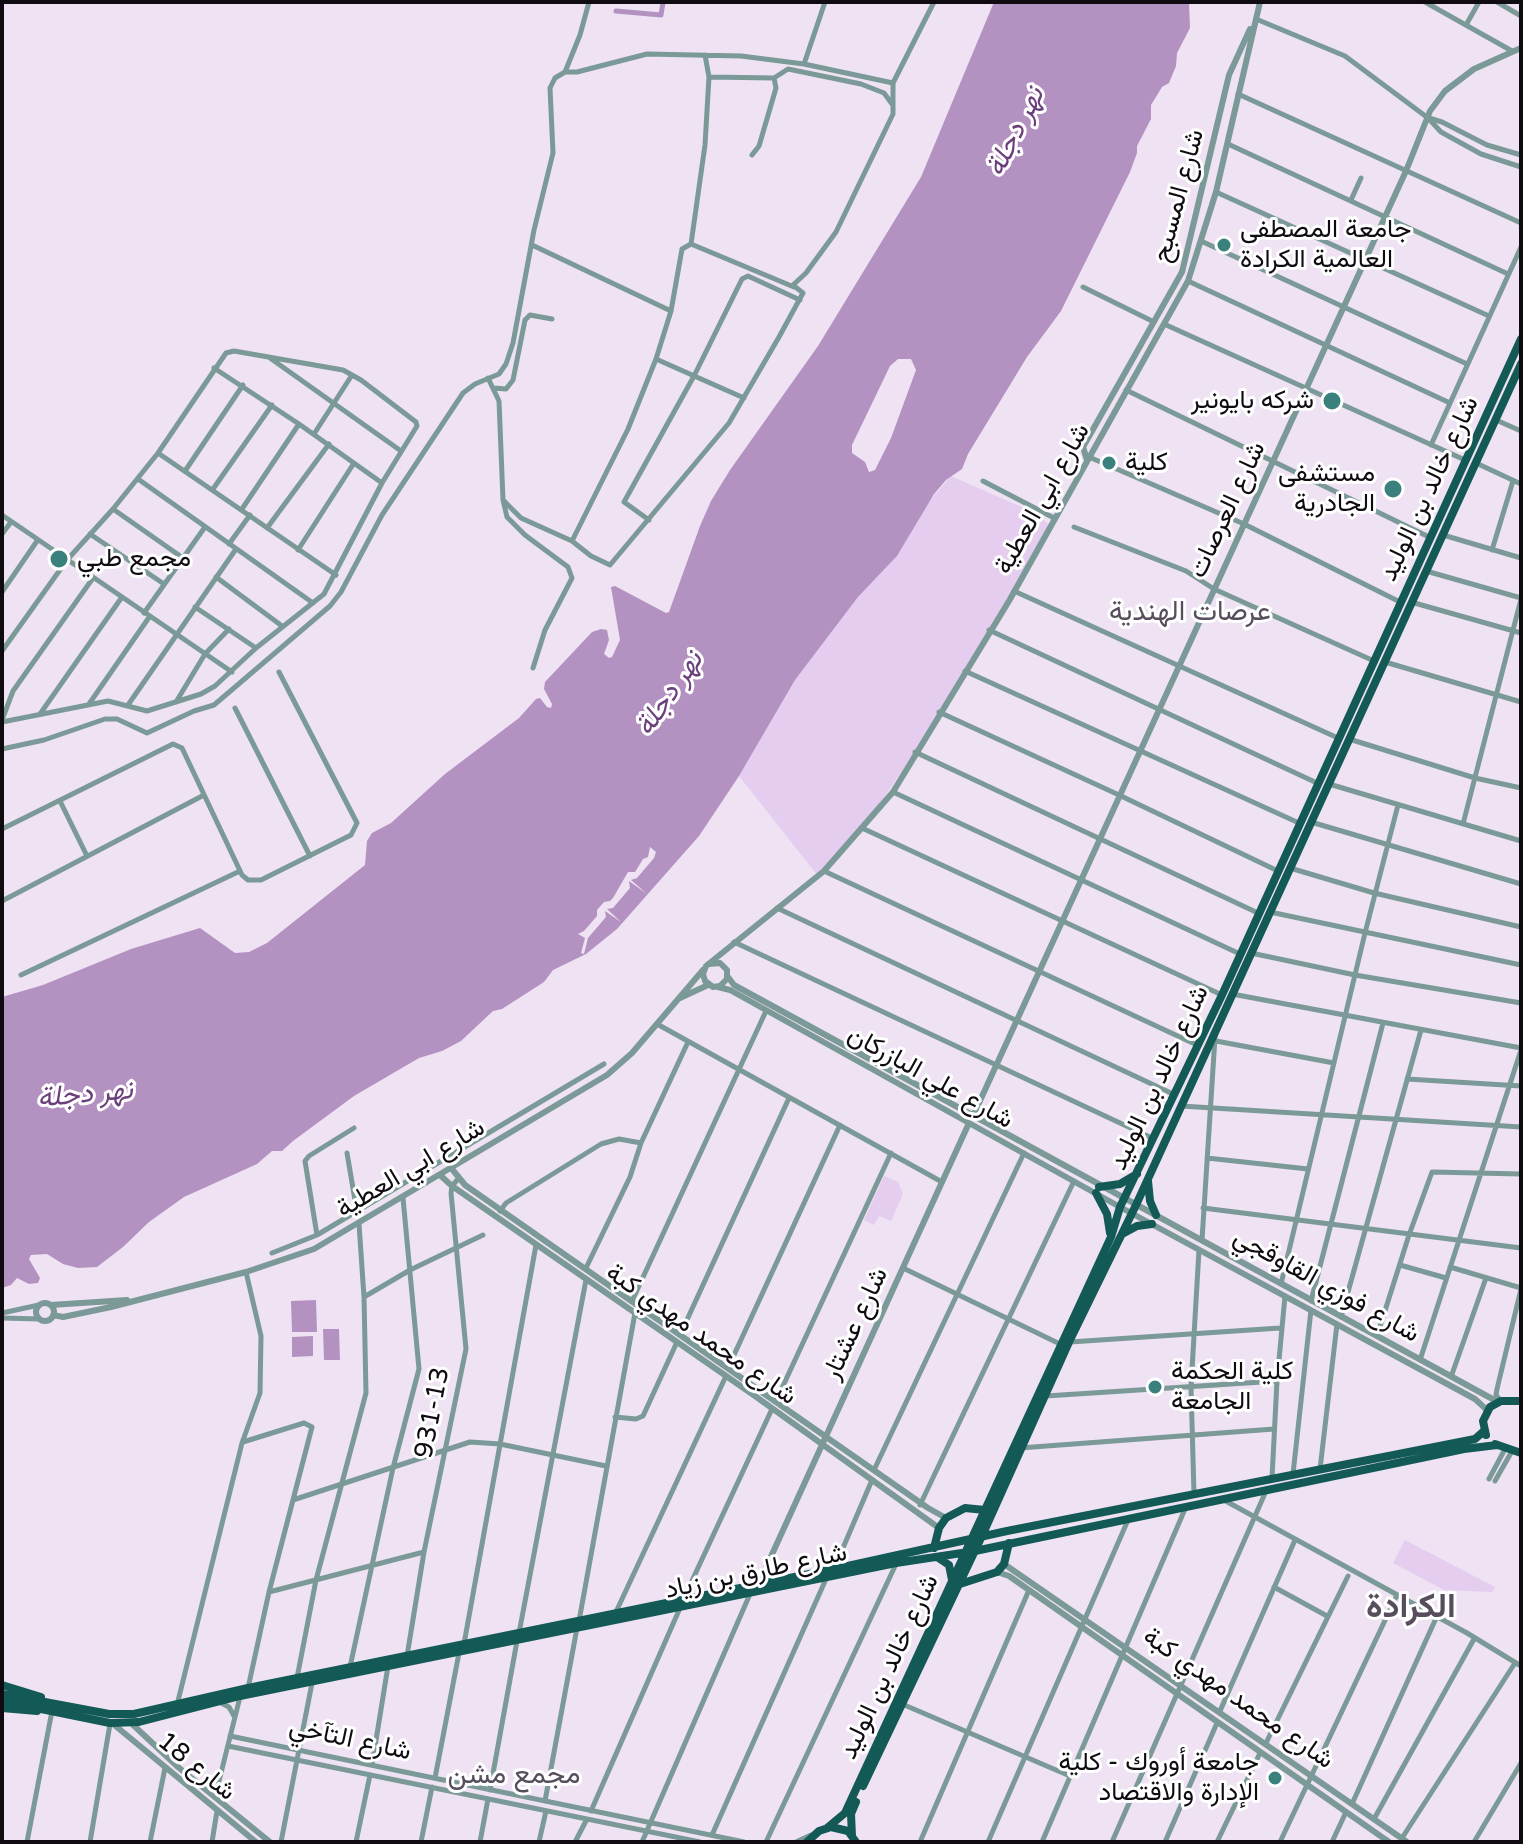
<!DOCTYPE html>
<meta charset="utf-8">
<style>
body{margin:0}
#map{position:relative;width:1523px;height:1844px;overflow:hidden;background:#eee2f3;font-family:"Varela Round",sans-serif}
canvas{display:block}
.frame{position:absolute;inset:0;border:4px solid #0f0b11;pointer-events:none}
</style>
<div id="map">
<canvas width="1523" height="1844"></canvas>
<div class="frame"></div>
</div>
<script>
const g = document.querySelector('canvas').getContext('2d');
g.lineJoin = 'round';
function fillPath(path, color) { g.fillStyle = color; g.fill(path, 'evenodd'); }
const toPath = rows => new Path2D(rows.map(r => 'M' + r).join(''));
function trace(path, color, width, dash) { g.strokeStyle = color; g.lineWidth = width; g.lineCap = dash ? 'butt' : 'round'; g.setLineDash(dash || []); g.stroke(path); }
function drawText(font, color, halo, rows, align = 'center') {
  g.font = font + ' "Varela Round",Vazirmatn,sans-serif'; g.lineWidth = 6; g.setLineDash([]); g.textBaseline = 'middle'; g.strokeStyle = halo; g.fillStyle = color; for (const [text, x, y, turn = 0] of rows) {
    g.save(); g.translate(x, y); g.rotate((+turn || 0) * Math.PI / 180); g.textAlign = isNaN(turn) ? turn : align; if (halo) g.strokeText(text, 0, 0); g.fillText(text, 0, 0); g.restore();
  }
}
const green = toPath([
 [951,476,1035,513,1050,525,1009,601,915,752,867,822,818,876,739,776,795,680,858,597,897,556,926,505],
 [884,1176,898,1182,903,1194,891,1221,879,1216,874,1225,864,1220],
 [1405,1540,1495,1587,1492,1592,1444,1590,1393,1563]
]);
const water = toPath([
 [994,2,1189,2,1190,28,1177,53,1176,66,1169,83,1162,87,1151,105,1151,119,1137,146,1137,153,1130,172,1061,311,1027,357,968,454,962,469,946,480,934,494,897,556,858,597,795,680,739,776,699,836,617,929,586,954,553,970,544,982,502,1009,493,1011,461,1041,442,1051,419,1058,354,1096,293,1141,282,1151,272,1151,257,1164,184,1197,149,1222,123,1247,97,1267,78,1268,63,1264,47,1254,31,1255,29,1259,40,1278,38,1283,29,1284,17,1278,11,1285,2,1288,2,997,43,985,131,949,200,928,235,953,249,952,267,943,365,865,367,841,372,833,391,823,445,774,519,718,536,699,540,698,547,707,551,708,552,704,544,689,545,682,592,632,601,629,607,630,609,640,604,654,609,658,612,657,620,640,611,587,615,586,666,613,669,612,700,526,711,501,730,470,818,346,921,177],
 [898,359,911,359,916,370,891,438,875,470,869,472,865,462,852,453,852,445,890,366],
 [316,1300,317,1332,292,1332,291,1301],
 [323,1329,339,1329,340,1360,324,1360],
 [313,1336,313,1356,292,1357,292,1337]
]);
const pier = toPath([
 [650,847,656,852,654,858,637,878,631,880,647,894,629,881,630,888,613,908,607,909,621,922,605,911,606,917,588,938,584,954,581,953,585,938,578,934,584,931,597,916,597,910,604,902,610,901,613,898,628,872,635,872,643,859,648,857]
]);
const canal = toPath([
 [616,11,661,15,663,2]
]);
const minor = toPath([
 [1425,2,1512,51],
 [1497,2,1521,16],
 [1256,19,1345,56,1428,118,1441,132,1481,154,1521,167],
 [1466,25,1479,2],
 [804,64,825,2],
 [565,72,580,35,589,2],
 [709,77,774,78,788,69,861,84,884,93,892,104],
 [1238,94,1521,223],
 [1429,118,1442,122,1487,145,1521,155],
 [1228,144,1508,274],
 [752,155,759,146,776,88,774,78],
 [1216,192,1489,316],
 [1351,200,1361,178],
 [1201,241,1467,364],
 [691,244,705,145,709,77,705,55],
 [532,245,671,311],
 [1188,281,1450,403],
 [1083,287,1152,321],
 [1164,324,1465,460],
 [270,358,401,451],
 [656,359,628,429,572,541,591,556,610,565,729,423,779,337,803,293,793,285,806,273,836,232,893,114,893,83,934,2],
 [214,368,299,424,382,483],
 [488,378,499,401,503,500,521,518,572,541],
 [494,388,506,389,513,380,525,320,530,315,552,319],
 [1126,390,1429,537],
 [744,398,656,359,671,311,682,249,691,244,794,287],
 [1496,420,1521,431],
 [314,434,352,375],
 [1431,445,1521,247],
 [158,453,336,575],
 [1089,457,1244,524,1400,602],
 [1476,463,1521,484],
 [185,471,243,385],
 [138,479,313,603],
 [983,481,1054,518],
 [213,489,272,405],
 [503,500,507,517,525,535,568,567,572,578,545,630,533,668],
 [113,509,183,558],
 [242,509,299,424],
 [2,515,232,672],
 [649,520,624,502,694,376,742,279,748,276,800,300],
 [1074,527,1186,571,1214,589,1374,661],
 [267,528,329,444],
 [2,534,11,522],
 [90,534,164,584],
 [1443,535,1521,558],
 [229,544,250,515],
 [298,550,354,463],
 [1492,550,1513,481],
 [1426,571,1521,598],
 [216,577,282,626],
 [1014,591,1338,738],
 [2,592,37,541],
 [1411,602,1521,633],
 [195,607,256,648],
 [144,613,205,527],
 [989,630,1317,783],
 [2,651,67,560,113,509,158,453,226,353,234,351,343,370,361,380,416,422,417,426,382,483,324,594,256,648,215,686,201,694,147,711,108,701,2,722],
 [1385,662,1521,702],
 [965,671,1299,823],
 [176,702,205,654,229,629],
 [89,704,150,616],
 [128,705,236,549],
 [235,708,310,856],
 [939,712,1119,795,1278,871],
 [40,714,122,597],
 [2,720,13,691,93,578],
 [1349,739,1475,778,1521,788],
 [2,749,44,740,105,719,117,719,147,733,194,711,214,705,330,606,341,592,382,515,463,393,475,384,499,374,506,364,513,343,534,230,553,153,550,88,555,78,565,72,577,72,647,54,741,56,804,64,893,83],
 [915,752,1258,913],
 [1329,784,1521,841],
 [893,792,1240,954],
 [60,801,87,856],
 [1311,822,1521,884],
 [1463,824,1521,599],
 [862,828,1222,995],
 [2,829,173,744,182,748,242,875,248,880,261,880,351,835,357,823,279,672],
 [1290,868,1374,893,1521,927],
 [824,871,1197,1045],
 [2,901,204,795],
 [777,908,1173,1094],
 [1270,912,1521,965],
 [734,942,1152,1138],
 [1251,953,1355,975,1521,1003],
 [21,975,240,871],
 [1232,994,1521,1048],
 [657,1024,942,1182],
 [1216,1041,1334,1063],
 [1407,1079,1521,1086],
 [1181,1106,1521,1127],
 [347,1153,357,1212],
 [1207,1158,1308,1169],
 [1203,1208,1521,1248],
 [500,1211,506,1203,601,1144,619,1139,641,1143],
 [317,1235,305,1161,309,1156,354,1128],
 [1202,1240,1215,1037],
 [272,1253,317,1235,604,1064],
 [1400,1265,1446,1278],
 [1450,1267,1521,1288],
 [586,1268,630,1177,641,1143,688,1042],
 [903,1268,1060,1344],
 [1281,1284,1365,933,1398,805],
 [364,1297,410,1270,483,1235],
 [632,1301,766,1011],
 [1311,1301,1383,1023],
 [2,1313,39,1305],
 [1341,1317,1421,1030],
 [2,1318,40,1319],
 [680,1335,789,1098],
 [1377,1336,1409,1235,1432,1172,1521,1174],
 [1070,1342,1280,1328],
 [1420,1360,1521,1050],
 [728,1368,840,1125],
 [1451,1377,1486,1278],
 [1046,1396,1277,1381],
 [776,1401,891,1153],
 [1501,1401,1496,1395,1497,1389,1521,1289],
 [615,1417,636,1419,643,1416,677,1342],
 [243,1442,304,1423,312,1427,269,1592,248,1688],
 [1020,1448,1274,1429],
 [1320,1469,1337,1324],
 [874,1470,1024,1153],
 [1293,1474,1311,1310],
 [1272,1478,1277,1381,1285,1296],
 [1489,1479,1505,1449],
 [1495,1481,1512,1451],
 [1194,1494,1191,1387,1199,1250],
 [1222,1499,1467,1633,1521,1666],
 [293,1500,470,1442,500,1444,606,1466],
 [920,1505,1074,1181],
 [834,1569,872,1480],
 [1274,1587,1327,1616],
 [269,1592,424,1552],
 [683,1600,772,1409],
 [615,1614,726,1376],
 [579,1621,635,1313],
 [519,1633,586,1280],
 [464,1644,536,1245],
 [407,1656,424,1552,466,1349,451,1193,452,1186,458,1179],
 [350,1667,393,1468,419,1369,403,1198],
 [297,1678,316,1580,366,1393,364,1297,359,1224],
 [219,1702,229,1707,234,1716],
 [902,1704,1070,1776],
 [177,1705,242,1443,260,1393,261,1336,246,1272],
 [1220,1711,1295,1540],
 [230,1736,744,1842],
 [1266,1743,1348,1576],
 [228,1746,700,1842],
 [372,1765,388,1666],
 [435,1778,459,1653],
 [490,1790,517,1641],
 [215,1797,240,1697],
 [545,1801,577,1628],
 [1352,1804,1437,1616],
 [591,1811,680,1608],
 [1374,1819,1474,1639],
 [712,1835,826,1579],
 [1402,1838,1515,1663],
 [27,1842,52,1711],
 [90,1842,110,1724],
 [150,1842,165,1768],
 [212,1842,217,1811],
 [281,1842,312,1683],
 [356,1842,370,1775],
 [421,1842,432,1787],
 [480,1842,488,1799],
 [539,1842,546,1811],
 [575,1842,587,1819],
 [642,1842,750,1594],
 [766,1842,896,1564],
 [796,1842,811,1835],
 [920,1842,1029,1590],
 [988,1842,1128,1520],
 [1042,1842,1185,1509],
 [1112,1842,1266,1491],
 [1165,1842,1217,1723],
 [1217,1842,1260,1753],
 [1280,1842,1397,1595],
 [1332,1842,1346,1812],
 [1474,1842,1521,1763]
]);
const tertiary = toPath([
 [1087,460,1083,447,1182,272,1229,75,1250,29],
 [709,964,720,963,727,970,727,979,720,986,713,987,705,981,703,974,706,966,824,871,893,792,1009,601,1188,281,1216,192,1260,2],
 [728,977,734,985,1498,1402],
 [718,987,730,990,1120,1207,1475,1399,1487,1410],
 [680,998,708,985],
 [973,1116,1406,171,1430,111,1445,91,1474,69,1521,48],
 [452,1169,465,1185,928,1508,946,1518],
 [441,1176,452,1186,755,1396,939,1528],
 '36 1312a9 9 0 1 1 18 0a9 9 0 1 1-18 0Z',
 [51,1305,127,1300],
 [53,1315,63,1317,111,1307,246,1272,314,1249,607,1075,632,1053,703,970],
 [1004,1564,1407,1842],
 [997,1572,1009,1576,1389,1842],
 [758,1585,969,1123],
 [112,1723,256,1842],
 [131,1723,178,1767,270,1842]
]);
const primary = toPath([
 [1148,1181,1150,1201,1156,1215],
 [1099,1187,1120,1184,1137,1174],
 [1096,1193,1107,1214,1110,1233],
 [1124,1233,1137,1226,1152,1224],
 [1486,1435,1483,1421,1490,1407,1501,1401,1521,1401],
 [1495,1444,1521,1453],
 [934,1548,939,1528,946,1518,965,1508,985,1510],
 [937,1557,949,1565,952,1580],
 [960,1584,997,1572,1004,1564,1009,1543],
 [2,1685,41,1697],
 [2,1694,109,1714,134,1714,248,1688,834,1569,1007,1531,1475,1439,1484,1431],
 [2,1701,110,1723,139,1722,240,1696,896,1563,975,1551,1464,1449,1497,1445],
 [2,1708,37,1711],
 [863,1786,981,1538,1069,1342,1136,1205,1521,364],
 [827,1828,845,1813,1111,1237,1120,1207,1222,995,1521,339],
 [852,1836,851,1814,856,1802],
 [807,1842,819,1831,831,1827,848,1831,856,1842]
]);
const markers = [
 [1224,245,8,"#3a817d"],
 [1332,401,10,"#3a817d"],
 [1109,463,8,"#3a817d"],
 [1393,489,10,"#3a817d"],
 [59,559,10,"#3a817d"],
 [1155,1387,8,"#3a817d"],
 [1275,1778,8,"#3a817d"]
];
const streetNames = [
 ["شارع المسبح",1179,196,-75],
 ["شارع خالد بن الوليد",1430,489,-65],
 ["شارع ابي العطية",1043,499,-61],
 ["شارع العرصات",1228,510,-65],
 ["شارع علي البازركان",930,1078,29],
 ["شارع خالد بن الوليد",1160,1078,-65],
 ["شارع ابي العطية",411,1169,-31],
 ["شارع فوزي القاوقجي",1326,1286,29],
 ["شارع عشتار",856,1324,-65],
 ["شارع محمد مهدي كبة",701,1335,35],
 ["931-13",433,1413,-79],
 ["شارع طارق بن زياد",756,1572,-12],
 ["شارع خالد بن الوليد",890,1667,-65],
 ["شارع محمد مهدي كبة",1238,1699,35],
 ["شارع التآخي",350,1740,12],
 ["شارع 18",196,1767,39]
];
const poiNames = [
 ["جامعة المصطفى",1240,230],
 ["العالمية الكرادة",1240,260],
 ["شركه بايونير",1314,401,"right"],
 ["كلية",1125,463],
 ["مستشفى",1375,474,"right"],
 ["الجادرية",1375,504,"right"],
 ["مجمع طبي",77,559],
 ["كلية الحكمة",1171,1372],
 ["الجامعة",1171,1402],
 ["جامعة أوروك - كلية",1259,1763,"right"],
 ["الإدارة والاقتصاد",1259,1793,"right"]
];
const waterNames = [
 ["نهر دجلة",1016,132,-63],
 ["نهر دجلة",670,694,-55],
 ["نهر دجلة",85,1095,-5]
];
const neighbourhoodNames = [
 ["عرصات الهندية",1190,613],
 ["مجمع مشن",514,1776]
];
const districtNames = [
 ["الكرادة",1411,1608]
];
fillPath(green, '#e4cdee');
fillPath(water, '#b392c2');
fillPath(pier, '#eee2f3');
trace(canal, '#b392c2', 5);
trace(minor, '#7a9997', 5);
trace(tertiary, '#7a9997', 6);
trace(primary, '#135955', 8);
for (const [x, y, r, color] of markers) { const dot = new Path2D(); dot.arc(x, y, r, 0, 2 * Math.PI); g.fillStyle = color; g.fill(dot); trace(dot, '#fff', 3); }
drawText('26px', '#0f0b11', '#fff', streetNames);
drawText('26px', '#0f0b11', '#fff', poiNames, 'left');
drawText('italic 28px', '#6a3f7c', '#fff', waterNames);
drawText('28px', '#574d5c', '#fff', neighbourhoodNames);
drawText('bold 34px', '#574d5c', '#fff', districtNames);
</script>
